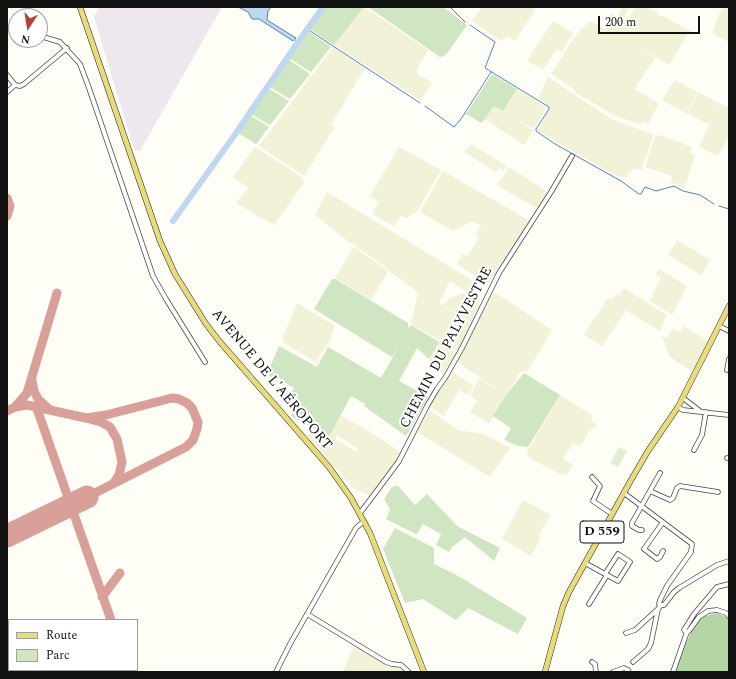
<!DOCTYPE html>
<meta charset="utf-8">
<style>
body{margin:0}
#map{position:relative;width:736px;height:679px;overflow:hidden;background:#fefdf6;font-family:Spectral,serif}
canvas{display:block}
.frame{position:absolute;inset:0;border:8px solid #111;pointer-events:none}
.legend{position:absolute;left:8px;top:619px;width:130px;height:52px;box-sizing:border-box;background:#fff;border:1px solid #a0a0a0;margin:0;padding:5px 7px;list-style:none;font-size:12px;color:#111}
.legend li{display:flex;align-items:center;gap:8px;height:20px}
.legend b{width:20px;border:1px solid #a0a0a0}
.north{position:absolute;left:8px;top:8px;width:40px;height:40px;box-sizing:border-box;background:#fff;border:1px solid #a0a0a0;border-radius:50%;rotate:192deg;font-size:11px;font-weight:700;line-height:16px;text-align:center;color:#111}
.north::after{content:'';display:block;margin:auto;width:14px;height:18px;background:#b14239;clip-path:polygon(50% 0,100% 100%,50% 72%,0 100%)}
.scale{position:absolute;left:598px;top:16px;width:102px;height:18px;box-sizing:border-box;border:2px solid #111;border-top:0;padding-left:5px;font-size:12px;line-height:14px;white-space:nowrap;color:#111;-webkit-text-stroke:3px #fff;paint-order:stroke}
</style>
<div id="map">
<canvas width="736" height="679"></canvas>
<div class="frame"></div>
<ul class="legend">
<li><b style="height:5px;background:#e8db7b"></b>Route</li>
<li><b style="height:11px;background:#d0e5c2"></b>Parc</li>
</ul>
<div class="north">N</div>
<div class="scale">200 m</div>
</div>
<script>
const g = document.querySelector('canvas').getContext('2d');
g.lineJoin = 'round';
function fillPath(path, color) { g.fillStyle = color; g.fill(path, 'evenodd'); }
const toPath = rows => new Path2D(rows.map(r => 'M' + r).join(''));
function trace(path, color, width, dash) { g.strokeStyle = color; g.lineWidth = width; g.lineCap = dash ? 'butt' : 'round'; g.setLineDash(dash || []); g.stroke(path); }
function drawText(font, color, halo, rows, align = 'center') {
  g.font = font + ' Spectral,serif'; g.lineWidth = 4; g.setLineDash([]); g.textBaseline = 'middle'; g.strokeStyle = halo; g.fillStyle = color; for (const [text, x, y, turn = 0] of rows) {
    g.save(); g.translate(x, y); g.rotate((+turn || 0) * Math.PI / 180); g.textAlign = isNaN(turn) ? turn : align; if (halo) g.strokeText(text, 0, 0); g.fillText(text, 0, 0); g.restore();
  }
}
const industrial = toPath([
 [99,7,222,7,140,151,134,150,94,17]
]);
const farmland = toPath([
 [364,7,428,50,417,68,418,75,432,82,421,101,334,45],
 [482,7,531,7,535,10,515,41,507,36,501,41,472,21],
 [622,7,629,7,623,19,627,22,635,7,646,7,658,13,658,15,662,17,663,16,690,31,669,65,632,44,655,58,634,89,659,103,648,124,642,122,641,125,614,115,576,93,572,88,551,74,577,34,590,21,609,31,604,27,611,13,617,17],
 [722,7,729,7,729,42,712,33],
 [553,21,573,33,562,52,557,49,543,69,527,61],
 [333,47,365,68,331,125,335,127,304,176,259,146],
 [548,77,611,119,652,134,653,137,641,170,633,168,631,173,628,172,627,178,621,176,619,177,558,143,537,130,550,107,538,98],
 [675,80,697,92,687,114,662,100],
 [517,89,546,107,534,129,515,119,533,131,524,145,485,119,494,105,503,111],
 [698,92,719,103,710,125,688,114],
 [720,103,729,108,729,137,718,156,699,147],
 [659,135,692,147,690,152,695,156,684,189,675,183,670,184,672,176,645,167,655,136],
 [471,144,507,166,504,171,499,168,496,172,464,152],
 [255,147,302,177,304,183,274,225,236,203,248,188,233,177],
 [399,147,441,170,416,213,414,213,407,218,400,216,394,226,372,214,379,202,370,196],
 [509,167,545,190,547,192,547,194,538,209,497,185],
 [443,171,530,221,488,284,457,264,463,254,467,257,479,238,475,236,481,225,472,221,453,231,420,212],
 [327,192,475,282,469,293,450,281,439,303,471,323,458,351,411,324,418,292,389,271,386,267,345,239,315,215],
 [677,240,710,260,701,275,668,255],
 [354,247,388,271,371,300,335,278],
 [659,269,687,286,672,315,650,301,661,278,656,274],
 [624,288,667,315,660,331,626,310,602,347,584,334,608,298,611,300,615,295,619,295],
 [463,293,480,304,471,322,443,305,450,298],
 [493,293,497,294,552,330,527,372,521,371,506,395,456,361],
 [297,303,335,326,332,332,331,339,318,358,320,360,317,363,283,342,283,337],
 [684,326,708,341,692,372,669,356,662,336,667,338,673,329,680,332],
 [439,342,457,352,443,374,435,369,429,359],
 [451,371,474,386,468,395,459,390,444,416,429,406],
 [479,378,506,395,489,423,470,412,477,401,471,395],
 [560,395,592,415,591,421,597,425,589,431,582,444,580,446,573,443,563,459,573,465,567,475,564,473,562,475,528,457,527,452],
 [429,410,458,430,483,434,510,448,490,477,417,432],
 [341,416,364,428,402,453,371,496,354,489,307,436,314,429,329,437],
 [336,435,358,448,356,452,334,438],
 [523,500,551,515,538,536,541,538,531,556,502,539],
 [354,645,386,665,402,669,407,672,343,672]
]);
const green = toPath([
 [325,7,364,7,334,45,309,29],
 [368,7,443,7,467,25,448,52,444,56,440,57],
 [308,31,331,47,311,72,289,58],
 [288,59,310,74,290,99,270,87],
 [492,74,517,89,503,111,494,106,482,123,466,114],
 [268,88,289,101,270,125,251,114],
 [250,115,269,127,256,144,238,133],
 [332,279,335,279,408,323,409,329,411,325,439,342,429,359,417,348,399,381,428,397,406,436,364,406,365,404,351,396,329,437,291,416,299,402,290,396,294,388,279,379,277,381,267,374,279,346,317,367,328,347,381,378,399,346,392,357,314,309],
 [524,373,560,395,528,447,518,446,504,440,511,428,493,416,506,395],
 [395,486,398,486,415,505,427,494,457,526,500,548,494,561,465,537,452,547,449,552,436,545,441,534,423,524,426,518,418,533,416,534,386,519,390,509,384,499,392,487],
 [395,528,434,548,434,564,460,577,527,618,518,634,468,608,456,620,423,599,405,603,383,549]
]);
const forest = toPath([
 [717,613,728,618,729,621,729,672,672,672,692,631,701,617]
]);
const pitch = toPath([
 [619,447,627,451,618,467,610,463]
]);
const water = toPath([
 [238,7,271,7,268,11,267,20,296,38,293,41,259,19,252,19,248,12,238,7]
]);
const stream = toPath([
 [450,7,465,22],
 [470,25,495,42,485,68,549,107,549,109,536,129,536,131,555,144,621,181,639,194,641,194,645,187,656,191,674,186,683,191,700,195,714,204],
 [307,29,420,103],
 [295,40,298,42],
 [425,106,454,127,461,119,491,72],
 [719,206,729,209]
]);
const river = toPath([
 [173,221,236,133,298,42,323,7]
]);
const taxiway = toPath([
 [7,198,10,206,7,216],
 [32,381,34,391,38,399,48,408],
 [36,406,111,620],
 [15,407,27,393,57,293],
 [7,411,15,407,27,405,86,418,101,422,110,427,117,439,122,462,119,475,114,483],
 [86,418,106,415,172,398,179,399,187,403,192,408,198,422,197,429,193,440,186,447,87,497],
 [102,597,120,573],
 [129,670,129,672]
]);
const runway = toPath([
 [7,536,87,497],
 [7,641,9,644],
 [26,670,27,672]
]);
const minor = toPath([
 [7,27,16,30],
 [40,36,60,42,80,64,89,88,153,276,166,299,205,362],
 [7,75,15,85],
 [7,92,15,85,20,86,24,84,67,48],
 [719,326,729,331],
 [727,370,729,359],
 [683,398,700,411],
 [678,407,683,410,729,415],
 [694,450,702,435,706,412],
 [727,458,729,458],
 [592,477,600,486,593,501,612,514],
 [650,491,670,500,673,498,677,488,680,486,718,492],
 [624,493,692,544,691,552,667,586,660,600,659,604,661,605,664,605,674,592,679,588,717,565,729,561],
 [360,513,373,496,399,461,427,406,437,389,445,378,462,348,499,273,551,192,572,156],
 [663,522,644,549,657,559,660,557,663,551],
 [642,530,639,530,632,526,632,523,660,473],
 [585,563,605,574,618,581,630,562,618,554,605,574],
 [729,584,717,587,694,614,684,630,686,632,688,632,699,617,708,611,717,610,726,613,729,616],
 [589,604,607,575],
 [307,614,386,662,392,664,401,665,409,672],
 [626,633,635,630,658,609],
 [592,662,595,664,596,672],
 [633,662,648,649,651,643,658,609,661,605],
 [276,672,290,644,356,528,364,521],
 [613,672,624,668,628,670,629,672],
 [673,672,687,632]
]);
const major = toPath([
 [80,7,160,241,175,274,206,324,220,342,329,467,351,498,370,533,424,672],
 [545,672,563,606,569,592,631,480,648,451,678,407,729,306]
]);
const shields = [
 [602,532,44]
];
const shieldNames = [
 ["D 559",602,532]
];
const streetNames = [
 ["CHEMIN DU PALYVESTRE",447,348,-62],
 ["AVENUE DE L'AÉROPORT",271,380,50]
];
fillPath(industrial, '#eee7ee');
fillPath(farmland, '#f1f2d8');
fillPath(green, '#d0e5c2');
fillPath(forest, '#b3d4a3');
fillPath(pitch, '#e1eed3');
fillPath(water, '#c0d8ef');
trace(water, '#5084be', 1);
trace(stream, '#5084be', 1);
trace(river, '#c0d8ef', 6);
trace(taxiway, '#d8a098', 9);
trace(runway, '#d8a098', 23);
trace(minor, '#444', 5.5);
trace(major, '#222', 6);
trace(minor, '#fff', 4);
trace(major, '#e8db7b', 5);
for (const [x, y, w] of shields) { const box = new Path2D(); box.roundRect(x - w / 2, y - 11, w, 22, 3); g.fillStyle = '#fff'; g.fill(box); trace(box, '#111', 1); }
drawText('bold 13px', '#111', null, shieldNames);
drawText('14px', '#111', '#fff', streetNames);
</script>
